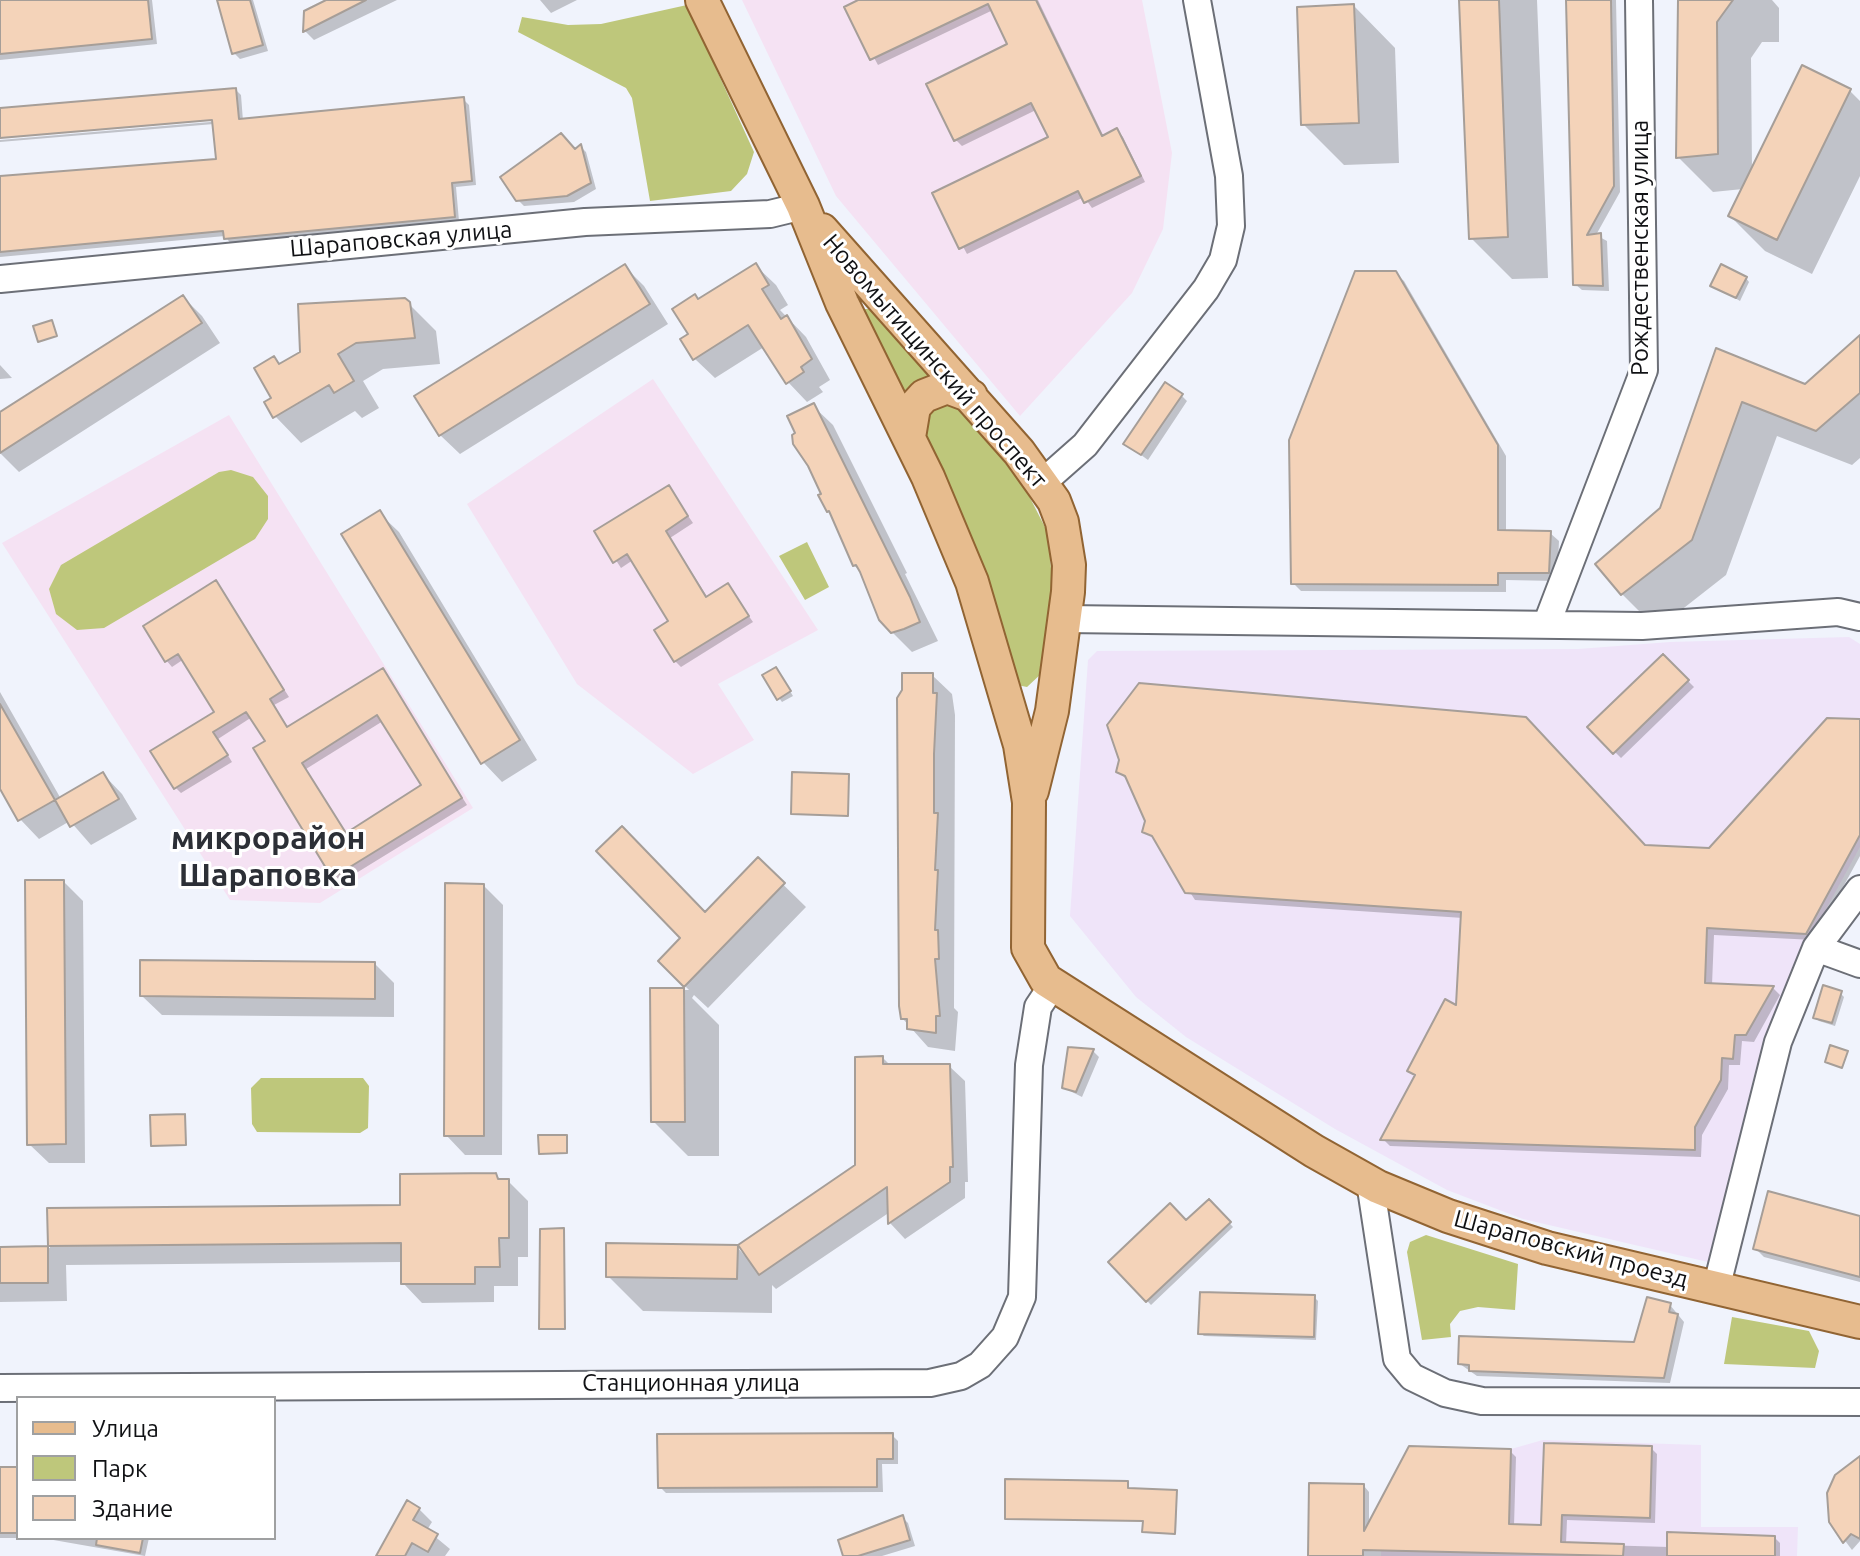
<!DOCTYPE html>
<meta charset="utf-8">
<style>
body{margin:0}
#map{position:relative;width:1860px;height:1556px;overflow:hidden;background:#f0f3fc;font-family:Ubuntu,sans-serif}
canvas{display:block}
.legend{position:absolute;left:16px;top:1396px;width:260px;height:144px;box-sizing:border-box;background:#fff;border:2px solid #9fa0a1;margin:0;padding:10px 14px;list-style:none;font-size:24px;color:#101114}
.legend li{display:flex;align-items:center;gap:16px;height:40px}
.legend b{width:40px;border:2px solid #9fa0a1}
</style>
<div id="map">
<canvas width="1860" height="1556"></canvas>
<ul class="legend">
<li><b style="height:10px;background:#e7bc8e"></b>Улица</li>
<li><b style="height:22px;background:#bec77b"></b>Парк</li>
<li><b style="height:22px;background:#f4d3b9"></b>Здание</li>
</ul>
</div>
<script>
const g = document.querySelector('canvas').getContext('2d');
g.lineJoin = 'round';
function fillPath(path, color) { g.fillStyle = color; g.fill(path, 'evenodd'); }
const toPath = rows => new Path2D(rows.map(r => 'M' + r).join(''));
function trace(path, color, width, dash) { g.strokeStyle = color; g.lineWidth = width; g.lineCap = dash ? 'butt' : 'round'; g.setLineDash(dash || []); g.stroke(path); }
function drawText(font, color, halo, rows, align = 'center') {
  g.font = font + ' Ubuntu,sans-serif'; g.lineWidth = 6; g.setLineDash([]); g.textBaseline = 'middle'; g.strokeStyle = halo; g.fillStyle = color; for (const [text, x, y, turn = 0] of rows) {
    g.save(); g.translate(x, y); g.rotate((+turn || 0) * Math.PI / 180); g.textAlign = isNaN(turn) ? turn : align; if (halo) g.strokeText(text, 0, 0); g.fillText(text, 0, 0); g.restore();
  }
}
const commercial = toPath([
 [1849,637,1860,644,1860,847,1812,935,1756,1067,1730,1190,1708,1262,1523,1219,1447,1190,1335,1129,1186,1037,1136,997,1070,916,1088,660,1097,651,1578,649,1670,642],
 [1543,1440,1701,1445,1701,1527,1798,1527,1797,1556,1381,1556,1382,1497,1509,1501,1511,1449]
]);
const education = toPath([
 [742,0,1142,0,1172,153,1163,229,1132,293,1020,416,836,196],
 [653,379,818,630,718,684,754,740,693,774,577,684,467,504],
 [229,415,473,808,320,903,230,900,2,543]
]);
const green = toPath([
 [687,5,754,152,747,174,731,191,650,201,632,98,626,88,518,32,522,17,568,25,601,24],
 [864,309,871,309,935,378,905,398,862,312],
 [949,400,972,419,1027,492,1048,533,1052,580,1042,673,1027,687,1017,685,918,418],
 [231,470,253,477,268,496,268,519,255,539,104,628,77,630,56,614,49,589,61,565,219,472],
 [807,542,829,587,805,600,779,556],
 [261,1078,363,1078,369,1086,368,1128,360,1133,257,1132,252,1124,251,1088],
 [1426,1235,1518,1264,1515,1310,1478,1307,1460,1311,1450,1324,1451,1337,1422,1340,1407,1252,1410,1242],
 [1732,1317,1809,1331,1819,1351,1815,1368,1724,1364]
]);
const shadow = toPath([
 [0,0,152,0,157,44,0,60],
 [219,0,253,0,268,51,240,59,234,53],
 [330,0,397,0,314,40,305,31],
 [540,0,577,0,551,13],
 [862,0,1038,0,1104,137,1117,130,1123,137,1145,182,1092,208,1084,197,967,254,935,194,1050,138,1036,110,962,146,956,140,1010,45,993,10,878,65,847,8],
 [1461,0,1537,0,1548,278,1512,279,1471,238],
 [1568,0,1616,0,1620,192,1596,235,1607,241,1609,291,1582,290,1575,284],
 [1682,0,1772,0,1779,8,1779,42,1762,42,1751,58,1752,171,1850,91,1860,101,1860,176,1812,274,1765,251,1730,216,1743,189,1713,192,1678,157],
 [1354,6,1395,48,1399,163,1344,165,1303,124],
 [236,90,241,95,243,121,463,99,469,105,476,185,456,187,459,221,231,244,225,236,0,257,0,177,218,161,214,124,0,142,0,140,222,121,222,117,0,136,0,110],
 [581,147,586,152,596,189,574,202,524,206,517,199],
 [756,266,776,285,788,305,780,310,806,337,830,380,819,387,823,392,807,402,788,382,764,347,715,378,695,359,691,334,699,301],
 [625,267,644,286,668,324,460,454,440,435],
 [1395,273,1404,281,1506,456,1506,532,1550,533,1559,541,1557,581,1506,580,1506,592,1301,591,1293,583],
 [1746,278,1749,282,1740,301,1713,285],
 [183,297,202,316,220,343,19,472,0,453,0,415],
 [409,304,436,331,440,364,383,369,363,381,379,408,362,418,355,411,301,443,275,416,274,359,281,365],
 [1860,337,1860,458,1852,465,1777,436,1726,575,1657,629,1622,594,1662,509,1717,351,1805,387],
 [0,365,12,378,0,379],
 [1181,395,1187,401,1148,460,1126,444],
 [813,406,833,425,907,573,905,574,938,641,912,652,892,632,862,573,854,565,824,494,795,443],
 [669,488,693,523,670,538,708,598,728,586,753,622,681,667,675,661,671,622,633,560,621,568,597,531],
 [379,513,399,532,537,760,502,782,483,762],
 [216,583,289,697,274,705,289,729,383,671,467,805,340,883,256,749,267,742,252,717,218,739,232,762,181,793,175,787,217,712,184,659,172,667,166,660],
 [383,721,424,786,347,834,306,769],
 [1663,656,1694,687,1621,758,1590,727],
 [779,673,793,696,782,702,779,698],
 [932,675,952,694,955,715,954,1008,958,1012,955,1051,928,1047,903,1019],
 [0,692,61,799,103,774,122,794,137,819,91,845,70,821,39,839,20,819,0,785],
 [1860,721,1860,856,1814,940,1714,935,1712,985,1773,988,1780,995,1754,1042,1742,1041,1740,1065,1729,1065,1728,1089,1702,1135,1701,1157,1390,1146,1383,1139,1416,1077,1409,1070,1458,1008,1463,918,1195,900,1157,841,1144,831,1147,820,1129,781,1118,772,1645,847,1710,850],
 [848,776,849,816,793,814],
 [758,860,806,907,708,1008,694,995,692,998,719,1025,719,1156,688,1156,653,1121,652,990,689,990,660,961],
 [64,882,83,901,85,1163,49,1163,29,1144],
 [484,886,503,905,502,1155,465,1155,446,1135],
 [375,964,394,983,394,1017,162,1015,142,996],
 [1840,993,1844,997,1835,1026,1819,1021,1815,1017],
 [1069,1050,1093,1051,1099,1057,1082,1097,1064,1088],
 [883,1058,891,1066,949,1066,965,1081,968,1182,965,1182,965,1198,905,1239,890,1223,890,1212,776,1289,772,1285,772,1313,643,1311,608,1276,737,1247,745,1256,857,1166],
 [185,1116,186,1146,153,1145],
 [496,1175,502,1181,508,1181,528,1201,528,1257,518,1257,518,1286,494,1286,494,1302,422,1303,403,1283,403,1262,66,1265,67,1301,0,1302,0,1249,50,1248,49,1210,402,1207],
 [1209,1201,1233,1227,1151,1305,1110,1262,1186,1223],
 [1860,1218,1860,1282,1764,1257,1755,1248],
 [1314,1297,1318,1301,1316,1340,1204,1336,1200,1333],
 [1670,1305,1684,1322,1670,1383,1477,1376,1460,1364,1635,1344],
 [892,1435,898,1441,898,1464,882,1464,883,1492,666,1493,660,1487],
 [1651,1448,1657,1454,1655,1523,1567,1520,1566,1544,1669,1547,1775,1538,1780,1543,1780,1556,1310,1556,1364,1486,1369,1492,1369,1526,1510,1451,1516,1457,1514,1526,1543,1527],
 [1860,1459,1860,1541,1852,1550,1831,1522,1828,1503,1832,1484,1843,1469],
 [1128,1483,1129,1490,1177,1493,1176,1534,1146,1533,1145,1521,1007,1518],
 [0,1506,18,1508,18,1538,149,1538,145,1556,42,1538,0,1538],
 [419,1509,432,1522,427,1530,450,1549,445,1556,385,1556],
 [902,1517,908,1523,915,1546,882,1556,845,1556]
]);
const building = toPath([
 [0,0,148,0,152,39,0,54,0,0],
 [217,0,250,0,263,45,232,54,217,0],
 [326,0,366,0,303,32,304,11,326,0],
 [858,0,1036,0,1102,136,1117,128,1141,176,1084,203,1078,191,959,249,932,193,1048,137,1031,103,954,141,926,84,1007,44,988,4,870,60,844,7,858,0],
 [1459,0,1499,0,1508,237,1469,239,1459,0],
 [1566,0,1611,0,1614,186,1587,235,1601,233,1603,286,1573,285,1566,0],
 [1678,0,1733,0,1717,22,1718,154,1676,158,1678,0],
 [1354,4,1359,123,1301,125,1297,7,1354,4],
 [1802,65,1851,89,1777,240,1728,216,1802,65],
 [236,88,239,119,464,97,472,181,452,183,455,217,224,239,223,231,0,252,0,176,216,159,212,120,0,138,0,108,236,88],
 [561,133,575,149,581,144,591,183,567,196,516,201,500,177,561,133],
 [756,263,769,285,762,289,781,319,787,315,812,359,801,367,804,372,786,384,748,325,693,360,680,339,688,334,672,309,695,294,698,299,756,263],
 [625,264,650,304,439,436,414,396,625,264],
 [1721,264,1747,277,1736,298,1710,286,1721,264],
 [1355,271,1396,271,1498,445,1498,530,1551,531,1549,573,1498,573,1498,585,1291,584,1289,440,1355,271],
 [183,295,202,323,0,453,0,412,183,295],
 [405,298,410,302,415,338,356,343,338,354,354,381,334,393,329,385,273,418,264,402,271,398,254,368,274,356,279,364,300,352,298,304,405,298],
 [52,320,57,336,38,342,33,326,52,320],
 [1860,335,1860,393,1816,431,1742,402,1692,540,1621,595,1595,564,1660,508,1716,348,1805,384,1860,335],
 [1165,382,1183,394,1141,455,1123,444,1165,382],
 [814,403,910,597,920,622,904,629,891,633,879,620,860,572,856,565,853,566,829,511,827,512,818,495,821,494,808,466,793,444,792,435,795,433,787,416,814,403],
 [669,485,688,516,666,531,706,597,728,583,749,616,674,662,654,630,668,621,627,554,613,563,594,531,669,485],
 [380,510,520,740,481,764,341,534,380,510],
 [216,580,284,690,270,699,287,727,383,668,462,798,332,878,253,748,265,741,246,712,213,732,228,755,174,789,150,751,214,712,178,654,165,662,143,626,216,580],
 [377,715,421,785,346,833,302,763,377,715],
 [1663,654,1689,680,1613,754,1587,727,1663,654],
 [776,667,791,691,777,700,762,675,776,667],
 [902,673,933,673,933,693,937,693,934,754,934,813,938,813,935,870,938,870,935,930,938,930,939,959,935,959,940,1016,936,1016,936,1033,907,1029,907,1019,901,1019,899,1006,897,698,902,690,902,673],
 [1139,683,1526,717,1645,845,1709,848,1827,718,1860,719,1860,835,1806,934,1707,928,1705,983,1774,986,1746,1035,1735,1035,1733,1059,1722,1058,1721,1080,1695,1127,1695,1150,1380,1140,1415,1075,1407,1071,1445,999,1456,1005,1461,912,1185,893,1152,836,1142,832,1145,821,1125,776,1116,772,1119,760,1107,725,1139,683],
 [0,704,55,800,18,821,0,789,0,704],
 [103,772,119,799,70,827,55,800,103,772],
 [792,772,849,774,848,816,791,814,792,772],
 [622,826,705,912,758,857,785,883,684,987,658,961,680,938,596,851,622,826],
 [25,880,64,880,66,1144,27,1145,25,880],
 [445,883,484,884,484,1136,444,1136,445,883],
 [140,960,375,962,375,999,140,996,140,960],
 [1823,985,1842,991,1832,1023,1813,1018,1823,985],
 [650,988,684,988,685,1122,651,1122,650,988],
 [1830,1045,1848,1051,1842,1068,1825,1062,1830,1045],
 [1068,1047,1094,1049,1076,1092,1062,1088,1068,1047],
 [883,1056,883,1064,950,1064,953,1167,950,1167,950,1182,888,1224,887,1187,759,1275,738,1245,855,1165,855,1057,883,1056],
 [185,1114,186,1145,151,1146,150,1115,185,1114],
 [538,1135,567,1135,567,1153,539,1154,538,1135],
 [496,1173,498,1179,509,1179,509,1238,499,1238,500,1267,475,1267,475,1284,401,1284,401,1243,48,1246,47,1208,400,1205,400,1174,496,1173],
 [1768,1191,1860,1216,1860,1277,1753,1249,1768,1191],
 [1209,1199,1231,1222,1146,1302,1108,1262,1170,1203,1186,1220,1209,1199],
 [564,1228,565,1329,539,1329,540,1229,564,1228],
 [606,1243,738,1245,737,1279,606,1277,606,1243],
 [48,1246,48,1283,0,1283,0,1247,48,1246],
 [1200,1292,1315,1295,1314,1337,1198,1334,1200,1292],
 [1647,1297,1671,1303,1669,1312,1678,1314,1664,1378,1469,1371,1469,1365,1458,1364,1459,1336,1634,1342,1647,1297],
 [893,1433,893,1459,877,1459,877,1487,658,1488,657,1434,893,1433],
 [1544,1443,1652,1446,1650,1518,1562,1515,1561,1542,1624,1544,1623,1556,1363,1550,1363,1556,1308,1556,1309,1483,1364,1484,1364,1531,1409,1446,1511,1449,1509,1524,1541,1525,1544,1443],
 [1860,1456,1860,1539,1851,1534,1843,1543,1829,1522,1827,1493,1835,1475,1860,1456],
 [0,1467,18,1467,18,1533,0,1533,0,1467],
 [1005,1479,1128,1481,1128,1488,1177,1490,1175,1534,1142,1532,1143,1521,1005,1519,1005,1479],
 [407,1500,420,1508,413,1520,438,1534,428,1552,412,1543,405,1556,376,1556,407,1500],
 [903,1515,910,1540,858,1556,843,1556,838,1540,903,1515],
 [1667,1532,1775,1536,1775,1556,1667,1556,1667,1532],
 [97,1538,143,1538,140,1553,96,1545,97,1538]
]);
const minor = toPath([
 [0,279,585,222,770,214,803,206],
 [1042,483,1085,445,1206,289,1223,260,1231,226,1229,176,1197,0],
 [1065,619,1642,626,1838,612,1860,617],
 [1547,623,1644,370,1639,0],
 [1816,948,1860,964],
 [1370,1182,1397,1359,1412,1377,1445,1393,1482,1401,1860,1402],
 [1716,1289,1778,1042,1816,948,1860,889],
 [0,1388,930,1383,961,1376,980,1365,1005,1337,1022,1297,1029,1065,1038,1007,1052,986]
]);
const major = toPath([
 [702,0,803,206,842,303,928,477,972,582,1020,745,1029,802,1028,948,1046,980,1314,1151,1378,1187,1448,1216,1547,1248,1860,1322],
 [822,230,1019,452,1054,501,1062,522,1069,565,1068,592,1052,711,1032,791],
 [909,437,914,407,924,396,947,387,971,396]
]);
const streetNames = [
 ["Шараповская улица",401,239,-5],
 ["Рождественская улица",1640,248,-90],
 ["Новомытищинский проспект",935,361,49],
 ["Шараповский проезд",1571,1249,15],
 ["Станционная улица",691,1383]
];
const districtNames = [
 ["микрорайон",268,838],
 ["Шараповка",268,875]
];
fillPath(commercial, '#efe4f9');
fillPath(education, '#f5e2f3');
fillPath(green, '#bec77b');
fillPath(shadow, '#0003');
fillPath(building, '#f4d3b9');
trace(building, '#a69e98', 2);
trace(minor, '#6c6f77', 30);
trace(major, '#916433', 36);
trace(minor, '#fff', 26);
trace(major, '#e7bc8e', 32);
drawText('24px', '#101114', '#fff', streetNames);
drawText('bold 32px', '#2c2f36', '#fff', districtNames);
</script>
